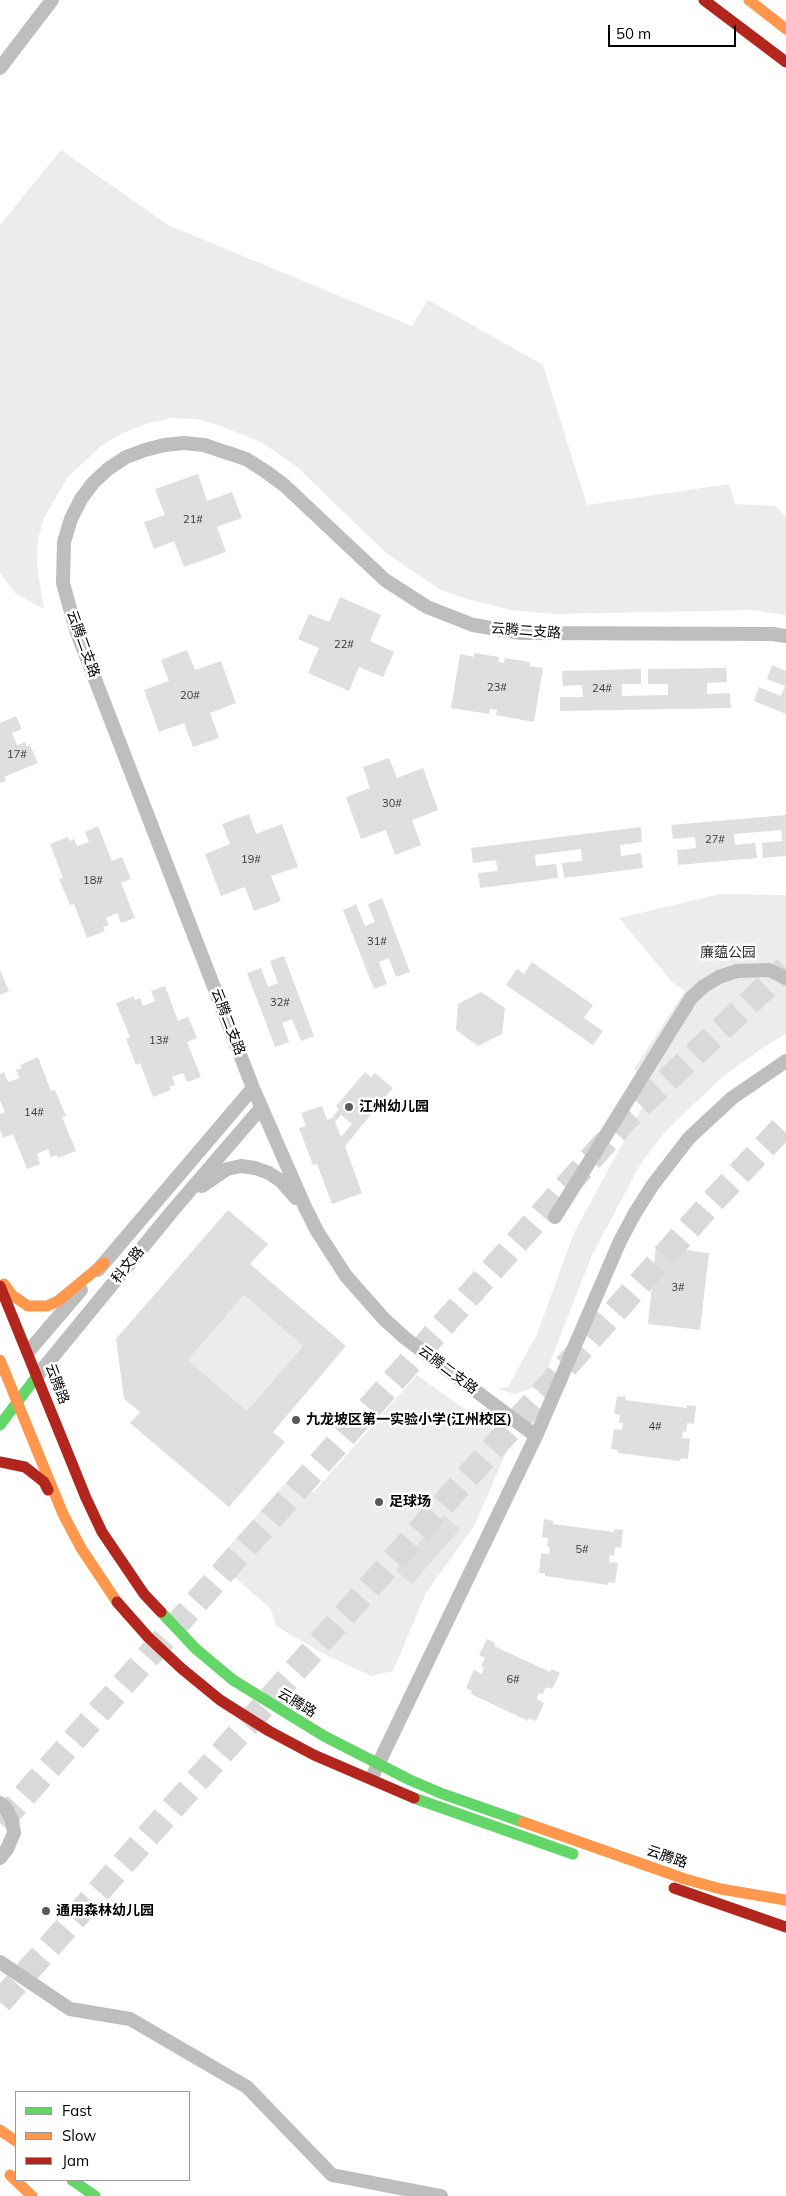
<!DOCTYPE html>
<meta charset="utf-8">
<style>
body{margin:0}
#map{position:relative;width:786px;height:2196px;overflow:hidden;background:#fff;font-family:Mulish,sans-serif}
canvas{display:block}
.legend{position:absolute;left:15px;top:2091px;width:175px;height:90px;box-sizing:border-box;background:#fff;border:1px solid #999;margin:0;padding:6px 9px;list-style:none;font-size:15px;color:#000}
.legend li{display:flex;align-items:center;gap:10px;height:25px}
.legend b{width:25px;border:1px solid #999}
.scale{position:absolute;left:608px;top:25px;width:128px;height:22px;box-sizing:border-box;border:2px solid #000;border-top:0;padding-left:6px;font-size:15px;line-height:18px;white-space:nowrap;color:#000;-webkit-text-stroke:4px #fff;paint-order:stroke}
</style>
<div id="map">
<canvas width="786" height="2196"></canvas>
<ul class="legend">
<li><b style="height:6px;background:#63d668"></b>Fast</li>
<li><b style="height:6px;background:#ff974d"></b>Slow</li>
<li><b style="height:6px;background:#b3261e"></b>Jam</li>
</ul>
<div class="scale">50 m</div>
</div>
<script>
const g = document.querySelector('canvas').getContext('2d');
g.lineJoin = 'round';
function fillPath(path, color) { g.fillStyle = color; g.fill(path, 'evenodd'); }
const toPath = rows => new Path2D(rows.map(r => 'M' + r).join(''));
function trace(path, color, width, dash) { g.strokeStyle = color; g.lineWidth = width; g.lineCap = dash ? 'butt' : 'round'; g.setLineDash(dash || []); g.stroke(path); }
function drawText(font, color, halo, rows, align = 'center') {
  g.font = font + ' Mulish,"Noto Sans SC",sans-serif'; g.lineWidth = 5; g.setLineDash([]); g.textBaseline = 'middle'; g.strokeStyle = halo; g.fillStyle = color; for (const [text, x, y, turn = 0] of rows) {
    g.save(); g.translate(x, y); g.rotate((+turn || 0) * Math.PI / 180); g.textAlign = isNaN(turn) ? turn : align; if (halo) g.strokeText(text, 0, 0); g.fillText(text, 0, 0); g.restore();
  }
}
const green = toPath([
 [61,150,168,225,412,326,428,300,543,365,587,505,729,484,735,504,775,506,786,516,786,615,753,610,554,614,511,610,467,599,439,589,385,552,296,466,261,442,218,425,196,419,171,418,146,424,123,433,102,445,67,478,44,518,38,539,37,567,44,609,16,594,0,573,0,225],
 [720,894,786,895,786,1034,764,1047,722,1077,663,1134,640,1165,592,1255,541,1385,515,1394,497,1389,508,1387,537,1334,574,1233,654,1085,634,1069,685,991,672,982,619,918],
 [244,1295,303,1346,247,1411,188,1360],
 [417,1375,498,1433,506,1453,474,1526,426,1593,393,1671,371,1676,322,1653,276,1626,271,1609,216,1561,292,1476,313,1493]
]);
const building = toPath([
 [198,474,207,501,232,492,242,518,217,527,226,552,184,567,174,541,154,549,144,522,165,515,155,489],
 [340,597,381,615,370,641,394,652,383,677,359,667,349,691,308,673,319,648,298,639,309,614,329,622],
 [187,650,195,670,221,661,236,703,210,713,219,738,193,747,184,723,159,732,144,690,169,681,161,660],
 [474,653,499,657,498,662,504,663,505,658,530,662,529,666,543,668,534,722,496,715,497,710,490,709,489,714,451,708,460,654,474,657],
 [772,665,786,671,786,714,754,701,759,687,781,696,785,686,767,679],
 [726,668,727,682,707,683,707,694,730,693,731,708,560,711,560,697,583,697,582,685,563,686,562,671,641,669,641,684,622,684,622,696,668,695,668,684,648,684,648,669],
 [16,716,22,729,12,733,17,745,25,742,27,747,30,745,38,763,4,777,6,781,0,783,0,723],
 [389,758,397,778,423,768,438,810,412,820,421,845,395,855,386,830,361,839,346,797,370,788,363,767],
 [249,814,256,834,282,824,298,867,271,876,281,901,254,911,245,887,221,896,205,854,230,844,222,824],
 [786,815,786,856,763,858,762,843,782,841,781,830,734,834,735,845,755,843,757,858,678,865,677,850,696,848,695,837,673,839,671,825],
 [98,826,112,861,122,857,131,879,121,883,135,918,121,923,117,913,106,918,109,925,103,927,105,931,87,938,74,904,70,905,59,879,63,878,50,844,68,837,69,841,74,839,77,846,89,842,85,832],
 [641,827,642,842,620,845,621,856,641,853,643,868,564,878,562,863,582,861,581,849,535,855,536,866,556,864,558,878,480,888,478,873,498,871,496,860,473,863,471,848],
 [382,898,410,972,396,977,389,958,379,962,387,984,374,989,343,910,356,904,365,926,375,922,368,904],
 [284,956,314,1036,301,1041,292,1019,282,1023,289,1042,275,1047,247,973,261,968,268,987,278,983,270,961],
 [532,962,593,1005,584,1018,603,1031,593,1045,506,985,517,969,524,974],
 [0,970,9,991,0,995],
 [165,986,178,1021,188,1017,197,1038,187,1042,201,1077,187,1082,183,1073,172,1077,175,1085,169,1087,171,1090,153,1097,140,1063,136,1065,126,1039,130,1037,116,1003,134,996,135,1000,140,998,143,1006,155,1001,151,991],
 [481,992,505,1008,502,1034,478,1046,456,1030,458,1004],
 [38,1057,51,1091,55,1090,66,1116,62,1117,76,1151,58,1158,57,1155,51,1157,48,1149,37,1154,40,1164,27,1169,13,1134,3,1138,0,1130,0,1114,5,1112,0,1101,0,1074,4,1072,8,1082,20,1078,16,1070,22,1068,20,1065],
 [365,1072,371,1077,375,1073,393,1088,345,1146,362,1193,332,1204,317,1164,313,1165,299,1128,306,1126,301,1113,322,1106,327,1120,332,1118,339,1109,336,1106],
 [341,1115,352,1124,341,1137,335,1122],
 [228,1210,268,1244,250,1264,346,1346,273,1432,285,1442,229,1507,130,1423,140,1412,124,1399,116,1339],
 [244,1295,303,1346,247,1411,188,1360],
 [656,1246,709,1253,700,1330,648,1324],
 [617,1396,626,1397,625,1400,687,1408,687,1405,696,1406,694,1424,687,1423,686,1432,683,1431,682,1438,690,1439,688,1459,681,1458,680,1461,618,1453,618,1450,611,1449,614,1429,622,1430,623,1423,619,1423,620,1415,614,1414],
 [444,1515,460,1529,412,1584,395,1570],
 [544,1519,553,1521,553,1524,614,1532,615,1529,623,1530,621,1548,615,1547,614,1556,610,1555,609,1562,618,1563,615,1583,608,1582,608,1585,545,1576,545,1573,539,1573,541,1553,549,1554,550,1547,547,1547,548,1538,542,1537],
 [487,1639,495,1643,494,1646,550,1672,551,1669,560,1673,552,1689,546,1687,543,1694,539,1693,537,1699,544,1703,536,1721,529,1718,528,1721,471,1694,472,1691,466,1688,474,1670,482,1674,484,1668,481,1666,485,1658,479,1655]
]);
const highwayTunnel = toPath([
 [0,1823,628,1117,786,968],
 [0,2002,713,1201,786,1124]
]);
const street = toPath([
 [0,68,52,0],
 [202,1186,227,1169,241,1166,255,1168,269,1173,281,1181,296,1198],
 [555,1217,691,998,704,986,719,977,737,971,769,970,786,978],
 [98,1270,253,1088],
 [28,1352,81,1290],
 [37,1376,174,1209,261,1108],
 [536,1436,405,1338,384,1319,346,1276,317,1231,305,1207,253,1088,76,630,63,583,64,542,71,519,81,499,93,483,108,469,126,457,145,450,164,445,184,443,204,445,246,459,265,471,284,485,385,580,427,607,473,625,521,633,773,634,786,636],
 [374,1773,536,1436,620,1241,635,1213,652,1186,689,1138,732,1098,786,1061],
 [0,1803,5,1807,12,1820,14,1833,7,1849,0,1858],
 [0,1962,70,2009,130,2019,247,2087,332,2175,441,2196]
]);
const fast = toPath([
 [0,1425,37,1376],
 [161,1612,196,1649,233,1680,324,1736,410,1780,443,1794,523,1822],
 [414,1798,573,1854],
 [72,2180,95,2196]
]);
const slow = toPath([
 [749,0,786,29],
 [4,1284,12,1295,28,1306,47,1306,58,1301,104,1263],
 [0,1360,63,1514,81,1548,117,1602],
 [523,1822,685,1879,721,1889,786,1900],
 [0,2130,16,2141],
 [10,2175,32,2196]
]);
const jam = toPath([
 [704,0,786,62],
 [0,1286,86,1498,102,1532,144,1594,161,1612],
 [0,1462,25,1467,44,1482,48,1490],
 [117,1602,148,1637,181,1668,220,1700,269,1731,314,1755,414,1798],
 [674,1888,786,1927]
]);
const markers = [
 [349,1107,5,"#595959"],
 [296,1420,5,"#595959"],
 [379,1502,5,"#595959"],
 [46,1911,5,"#595959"]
];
const numberNames = [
 ["21#",193,520],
 ["22#",344,645],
 ["23#",497,688],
 ["24#",602,689],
 ["20#",190,696],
 ["17#",17,755],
 ["30#",392,804],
 ["27#",715,840],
 ["19#",251,860],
 ["18#",93,881],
 ["31#",377,942],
 ["32#",280,1003],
 ["13#",159,1041],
 ["14#",34,1113],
 ["3#",678,1288],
 ["4#",655,1427],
 ["5#",582,1550],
 ["6#",513,1680]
];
const streetNames = [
 ["云腾二支路",526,631,4],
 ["云腾二支路",83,644,70],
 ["云腾二支路",228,1022,69],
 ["科文路",128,1265,-51],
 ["云腾二支路",448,1370,37],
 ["云腾路",57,1384,69],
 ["云腾路",297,1703,31],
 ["云腾路",667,1857,19]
];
const parkNames = [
 ["廉蕴公园",728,953]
];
const poiNames = [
 ["江州幼儿园",359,1107],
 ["九龙坡区第一实验小学(江州校区)",306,1420],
 ["足球场",389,1502],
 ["通用森林幼儿园",56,1911]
];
fillPath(green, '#ececec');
fillPath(building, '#dfdfdf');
trace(highwayTunnel, '#d9d9d9', 25, [25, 12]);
trace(street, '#bebebe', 14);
trace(fast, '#63d668', 11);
trace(slow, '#ff974d', 11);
trace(jam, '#b3261e', 11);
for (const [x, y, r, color] of markers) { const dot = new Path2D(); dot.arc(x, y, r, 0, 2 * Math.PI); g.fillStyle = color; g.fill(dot); trace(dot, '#fff', 2); }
drawText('11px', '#383838', null, numberNames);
drawText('14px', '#000', '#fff', streetNames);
drawText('14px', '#333', '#fff', parkNames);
drawText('bold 14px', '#000', '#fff', poiNames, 'left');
</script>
